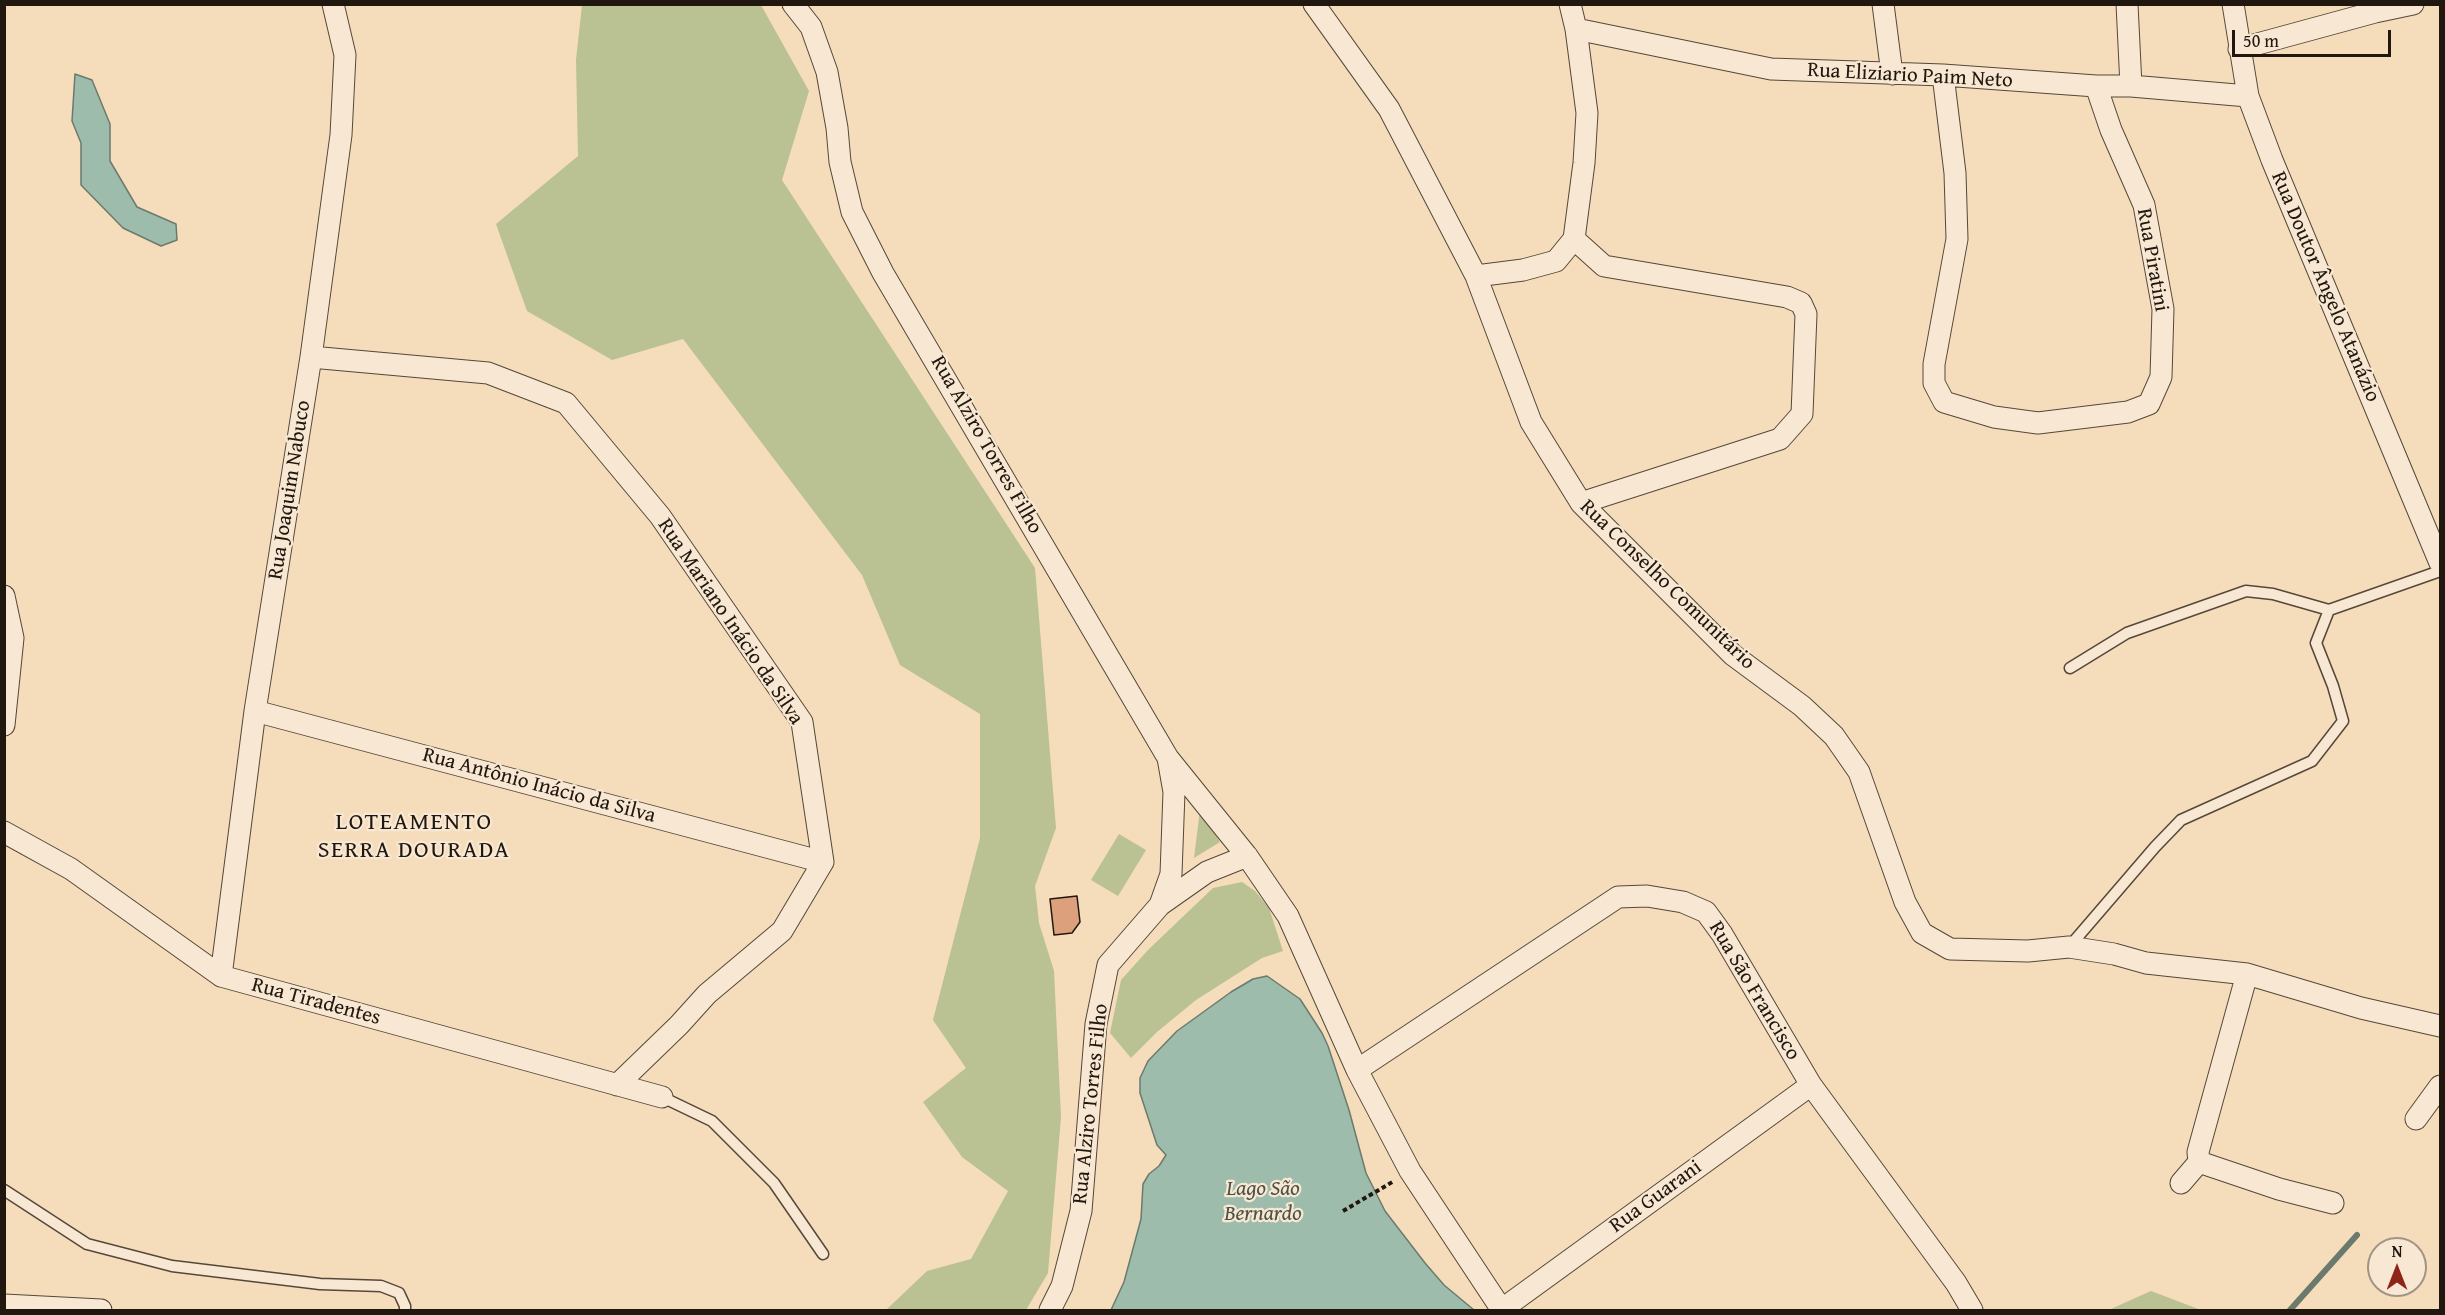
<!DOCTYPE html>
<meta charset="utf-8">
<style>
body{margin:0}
#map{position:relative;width:2445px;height:1315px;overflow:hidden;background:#f5dcbb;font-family:"Gentium Book Plus",serif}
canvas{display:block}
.frame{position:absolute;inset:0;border:6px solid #20170e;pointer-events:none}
.north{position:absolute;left:2367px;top:1237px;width:60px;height:60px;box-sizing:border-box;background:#f8e8d3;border:2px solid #a29484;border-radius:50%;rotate:0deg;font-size:16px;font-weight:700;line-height:24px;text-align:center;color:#20170e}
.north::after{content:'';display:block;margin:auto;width:21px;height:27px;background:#8f2418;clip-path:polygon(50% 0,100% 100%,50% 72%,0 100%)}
.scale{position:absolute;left:2232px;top:30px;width:159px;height:27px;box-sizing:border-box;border:3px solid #20170e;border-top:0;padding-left:8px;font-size:18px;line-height:21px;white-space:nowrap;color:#20170e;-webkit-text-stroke:4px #f8e8d3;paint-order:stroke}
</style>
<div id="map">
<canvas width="2445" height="1315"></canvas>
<div class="frame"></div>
<div class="north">N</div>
<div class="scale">50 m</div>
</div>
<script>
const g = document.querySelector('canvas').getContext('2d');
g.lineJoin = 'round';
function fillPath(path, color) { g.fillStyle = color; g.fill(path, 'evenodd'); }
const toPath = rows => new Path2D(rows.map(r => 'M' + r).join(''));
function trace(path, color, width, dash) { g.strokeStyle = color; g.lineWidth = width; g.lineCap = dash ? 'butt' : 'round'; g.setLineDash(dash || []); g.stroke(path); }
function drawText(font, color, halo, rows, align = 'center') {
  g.font = font + ' "Gentium Book Plus",serif'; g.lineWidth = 4.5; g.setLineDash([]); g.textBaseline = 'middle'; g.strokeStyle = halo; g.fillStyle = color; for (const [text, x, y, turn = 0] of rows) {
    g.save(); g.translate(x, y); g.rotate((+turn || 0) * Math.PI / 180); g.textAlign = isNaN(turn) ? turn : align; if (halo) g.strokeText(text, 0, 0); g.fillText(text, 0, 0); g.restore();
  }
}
const green = toPath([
 [582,5,761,5,809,91,782,180,1035,568,1056,828,1035,886,1039,923,1054,971,1061,1117,1048,1273,1026,1310,886,1310,927,1271,971,1259,1008,1191,962,1157,923,1102,966,1068,933,1020,980,838,980,714,900,665,862,575,683,339,612,360,527,311,496,224,578,156,576,60],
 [1200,810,1220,842,1194,858],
 [1119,834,1146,850,1118,896,1091,880],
 [1242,882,1255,891,1269,908,1283,951,1262,958,1196,1000,1157,1032,1131,1058,1110,1033,1121,980,1148,950,1213,888],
 [2151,1291,2201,1310,2111,1310,2113,1308]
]);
const water = toPath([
 [75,74,92,80,110,124,110,161,137,207,176,224,177,240,161,246,123,228,81,185,81,143,72,121,75,74],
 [1267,976,1300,999,1322,1033,1328,1046,1349,1110,1366,1173,1385,1211,1425,1263,1444,1285,1474,1310,1111,1310,1124,1282,1141,1219,1143,1184,1149,1174,1159,1166,1166,1155,1157,1145,1140,1093,1140,1078,1148,1061,1177,1031,1231,992,1253,979,1267,976]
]);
const stream = toPath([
 [2290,1310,2357,1235]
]);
const building = toPath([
 [1077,896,1080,922,1072,933,1054,935,1050,899,1077,896]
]);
const path = toPath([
 [1343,1211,1394,1181]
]);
const service = toPath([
 [2070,668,2127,633,2246,591,2273,594,2329,610],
 [2069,947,2155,847,2181,820,2312,761,2343,721,2333,686,2316,643,2329,610,2440,571],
 [662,1097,712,1121,774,1183,823,1254],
 [4,1190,87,1244,172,1266,320,1284,381,1286,399,1293,405,1306,405,1310]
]);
const minor = toPath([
 [793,4,811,27,827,72,837,128,840,162,852,212,883,273,1168,758,1247,856,1288,916,1357,1070,1410,1171,1502,1310],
 [1314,4,1389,109,1476,276,1531,422,1581,503,1733,655,1802,706,1834,736,1859,772,1905,902,1922,933,1950,949,2028,951,2069,947,2114,954,2146,963,2247,974,2361,1008,2440,1026],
 [1883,4,1892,74],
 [2127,4,2131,86],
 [2233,4,2248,96,2272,160,2440,563],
 [1576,29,1771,69,1943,75,2096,86,2131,86,2248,96],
 [2239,49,2375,12,2413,4],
 [1943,75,1955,173,1957,239,1934,364,1934,383,1944,402,1994,417,2038,423,2128,412,2149,404,2161,377,2163,309,2144,205,2111,130,2096,86],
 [1574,239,1604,266,1787,297,1801,303,1806,314,1802,414,1780,439,1581,503],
 [1476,276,1523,270,1556,261,1574,239,1584,163,1587,113,1576,29,1570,4],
 [311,357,488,373,566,403,660,516,802,722,823,862,782,931,707,994,679,1025,617,1085],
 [4,596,13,638,4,725],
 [255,711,823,862],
 [4,832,71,869,221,976,662,1097],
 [1160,905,1171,874,1174,792,1168,758],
 [221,976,255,711,311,357,341,135,345,55,333,4],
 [1357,1070,1618,897,1647,896,1683,902,1706,912,1722,934,1811,1085,1956,1283,1972,1310],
 [2416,1119,2440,1086],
 [2199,1162,2279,1189,2333,1203],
 [2181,1183,2199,1162,2198,1152,2247,974],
 [4,1305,101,1310],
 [1050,1310,1062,1286,1081,1211,1096,1024,1108,965,1160,905,1207,872,1247,856],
 [1501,1310,1811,1085]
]);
const streetNames = [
 ["Rua Eliziario Paim Neto",1910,76,3],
 ["Rua Piratini",2152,260,80],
 ["Rua Doutor Ângelo Atanázio",2325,287,67],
 ["Rua Alziro Torres Filho",986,445,60],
 ["Rua Joaquim Nabuco",290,490,-81],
 ["Rua Conselho Comunitário",1667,585,44],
 ["Rua Mariano Inácio da Silva",730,622,56],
 ["Rua Antônio Inácio da Silva",539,786,15],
 ["Rua São Francisco",1754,991,59],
 ["Rua Tiradentes",316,1002,15],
 ["Rua Alziro Torres Filho",1091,1104,-84],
 ["Rua Guarani",1656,1197,-36]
];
const waterNames = [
 ["Lago São",1263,1189],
 ["Bernardo",1263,1214]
];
const quarterNames = [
 ["LOTEAMENTO",414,823],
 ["SERRA DOURADA",414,851]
];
fillPath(green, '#bac192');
fillPath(water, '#9dbcac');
trace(water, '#6b7a6d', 1.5);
trace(stream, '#6b7a6d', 6);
fillPath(building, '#dca17c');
trace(building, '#20170e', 1.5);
trace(service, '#554839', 13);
trace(minor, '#554839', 23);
trace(path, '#20170e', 4, [4.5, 3]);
trace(service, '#f8e8d3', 10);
trace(minor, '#f8e8d3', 21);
drawText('21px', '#20170e', '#f8e8d3', streetNames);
drawText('italic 22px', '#4c5145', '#f8e8d3', waterNames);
g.letterSpacing = '1.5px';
drawText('24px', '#20170e', '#f8e8d3', quarterNames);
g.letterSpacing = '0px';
</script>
